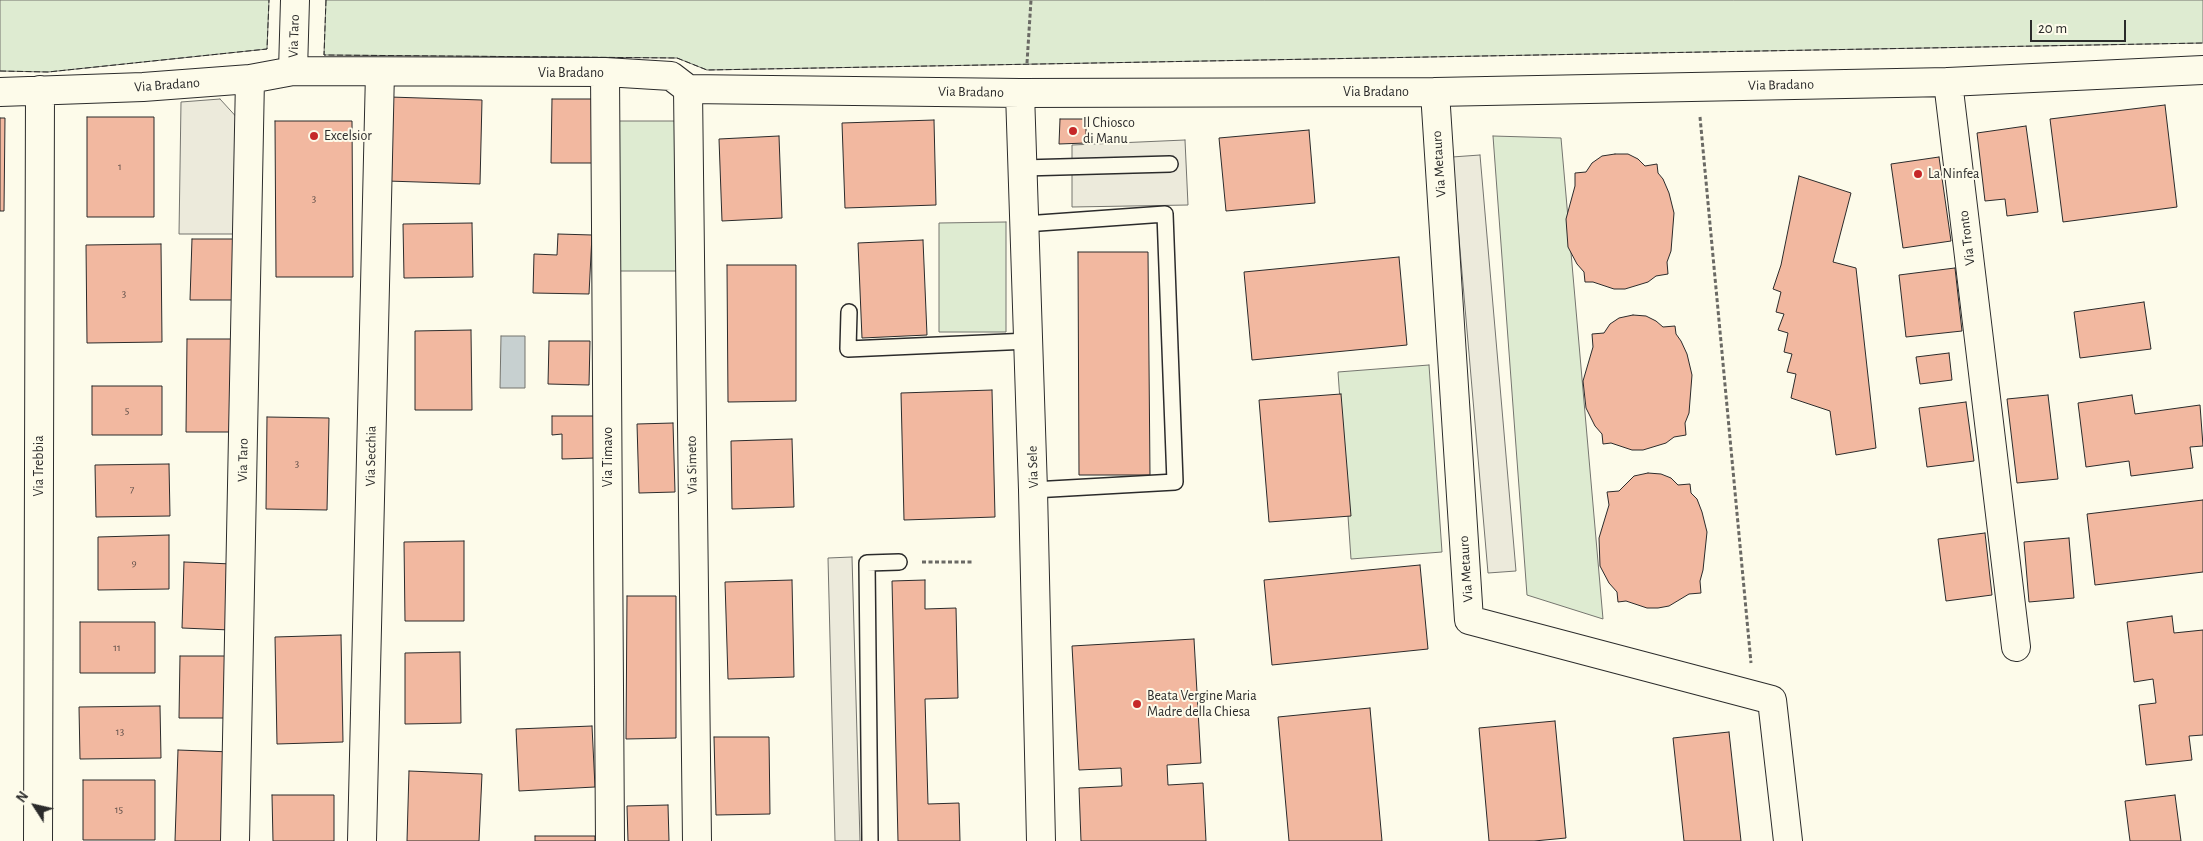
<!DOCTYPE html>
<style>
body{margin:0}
#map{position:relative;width:2203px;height:841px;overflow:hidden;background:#fdfbea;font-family:"Alegreya Sans",sans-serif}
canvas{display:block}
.north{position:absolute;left:10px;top:781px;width:50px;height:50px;-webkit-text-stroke:4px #fdfbea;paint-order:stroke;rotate:305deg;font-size:14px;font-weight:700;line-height:20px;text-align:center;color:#2b2b2b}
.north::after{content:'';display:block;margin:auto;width:18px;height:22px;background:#2b2b2b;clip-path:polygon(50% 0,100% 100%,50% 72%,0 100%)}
.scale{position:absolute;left:2030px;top:20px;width:96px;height:22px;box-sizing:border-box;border:2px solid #2b2b2b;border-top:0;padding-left:6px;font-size:15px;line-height:18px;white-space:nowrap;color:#2b2b2b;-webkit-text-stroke:4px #fdfbea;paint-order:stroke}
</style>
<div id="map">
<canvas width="2203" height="841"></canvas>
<div class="north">N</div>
<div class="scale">20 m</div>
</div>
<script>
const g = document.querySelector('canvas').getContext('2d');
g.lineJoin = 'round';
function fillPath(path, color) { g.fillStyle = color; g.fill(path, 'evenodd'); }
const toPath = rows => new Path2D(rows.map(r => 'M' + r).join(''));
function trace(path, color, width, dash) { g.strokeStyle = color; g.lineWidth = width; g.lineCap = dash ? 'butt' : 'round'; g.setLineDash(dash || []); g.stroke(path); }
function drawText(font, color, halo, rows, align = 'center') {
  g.font = font + ' "Alegreya Sans",sans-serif'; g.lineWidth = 4; g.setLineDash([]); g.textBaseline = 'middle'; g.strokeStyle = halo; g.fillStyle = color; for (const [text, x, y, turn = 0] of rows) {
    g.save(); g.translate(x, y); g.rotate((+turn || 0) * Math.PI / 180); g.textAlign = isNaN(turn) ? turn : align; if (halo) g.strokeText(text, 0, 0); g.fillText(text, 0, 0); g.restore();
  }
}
const green = toPath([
 [0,0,269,0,267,49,48,72,0,71,0,0],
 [326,0,2203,0,2203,43,707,70,677,58,324,55,326,0],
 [614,121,676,121,677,271,614,271,614,121],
 [1493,136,1561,138,1603,619,1527,595,1493,136],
 [1006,222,1006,332,939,332,939,223,1006,222],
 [1429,365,1442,552,1351,559,1338,372,1429,365]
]);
const parking = toPath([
 [220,99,241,122,239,234,179,234,181,102,220,99],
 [1185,140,1188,205,1072,207,1072,145,1185,140],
 [1480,155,1516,571,1488,573,1452,157,1480,155],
 [852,557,860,841,835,841,828,558,852,557]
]);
const water = toPath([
 [501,336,525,336,525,388,500,388,501,336]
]);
const building = toPath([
 [390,97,482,100,480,184,387,181,390,97],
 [552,99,600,99,600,163,551,163,552,99],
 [2165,105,2177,207,2063,222,2050,119,2165,105],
 [87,117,154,117,154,217,87,217,87,117],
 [0,118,5,118,4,211,0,211,0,118],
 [1060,119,1086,119,1086,143,1059,144,1060,119],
 [934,120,936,205,845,208,842,123,934,120],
 [275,121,352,121,353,277,276,277,275,121],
 [2026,126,2038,212,2007,216,2005,199,1985,201,1977,133,2026,126],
 [1309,130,1315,203,1226,211,1219,138,1309,130],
 [779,136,782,218,722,221,719,139,779,136],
 [1615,154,1628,154,1638,159,1645,166,1657,164,1658,173,1663,179,1669,193,1674,213,1671,251,1667,262,1668,274,1656,276,1648,282,1625,289,1614,289,1593,282,1585,282,1584,272,1577,264,1568,247,1566,219,1575,186,1575,173,1586,172,1592,163,1602,156,1615,154],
 [1939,157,1951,241,1903,248,1891,164,1939,157],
 [1799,176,1851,193,1833,262,1856,268,1876,448,1836,455,1830,411,1791,398,1796,374,1787,372,1792,354,1784,352,1788,333,1778,330,1784,314,1776,312,1781,292,1773,289,1781,265,1799,176],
 [472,223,473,277,404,278,403,224,472,223],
 [558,234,592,235,589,294,533,293,534,254,557,255,558,234],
 [192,239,236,239,235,300,190,300,192,239],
 [923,240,927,335,862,338,858,243,923,240],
 [161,244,162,342,87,343,86,245,161,244],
 [1078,252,1148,252,1150,475,1079,475,1078,252],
 [1399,257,1407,345,1252,360,1244,272,1399,257],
 [727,265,796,265,796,401,728,402,727,265],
 [1955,268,1962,331,1906,337,1899,275,1955,268],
 [2144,302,2151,349,2080,358,2074,312,2144,302],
 [1633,315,1646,316,1656,321,1663,327,1675,326,1676,334,1681,341,1687,354,1692,375,1689,413,1685,423,1686,435,1674,437,1666,443,1643,450,1632,450,1611,443,1603,444,1602,434,1595,426,1586,408,1583,381,1593,347,1592,334,1604,333,1610,324,1619,318,1633,315],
 [471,330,472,410,415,410,415,331,471,330],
 [187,339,239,339,238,432,186,432,187,339],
 [549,341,590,341,589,385,548,384,549,341],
 [1949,353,1952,380,1920,384,1916,357,1949,353],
 [92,386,162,386,162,435,92,435,92,386],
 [992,390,995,517,904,520,901,393,992,390],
 [1341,394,1351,516,1269,522,1259,400,1341,394],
 [2048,395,2058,479,2017,483,2007,399,2048,395],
 [2132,395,2135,414,2200,405,2203,446,2190,447,2193,468,2131,476,2129,461,2086,467,2078,403,2132,395],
 [1966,402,1974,461,1927,467,1919,408,1966,402],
 [552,416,595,416,595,458,562,459,562,434,552,435,552,416],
 [267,417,329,418,327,510,266,509,267,417],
 [673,423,675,492,639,493,637,424,673,423],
 [792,439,794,507,732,509,731,441,792,439],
 [169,464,170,516,96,517,95,465,169,464],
 [1648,473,1661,474,1671,478,1678,485,1690,484,1691,493,1697,499,1702,512,1707,532,1703,570,1700,581,1701,593,1689,594,1669,606,1658,608,1647,608,1626,601,1618,602,1617,592,1609,583,1600,566,1599,538,1609,505,1607,492,1619,491,1634,476,1648,473],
 [2203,500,2203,572,2095,585,2087,514,2203,500],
 [1985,533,1992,595,1946,601,1938,539,1985,533],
 [169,535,169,589,98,590,98,537,169,535],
 [2069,538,2074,598,2029,602,2024,542,2069,538],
 [464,541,464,621,405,621,404,542,464,541],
 [184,562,232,564,230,630,182,628,184,562],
 [1420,565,1428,649,1272,665,1264,580,1420,565],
 [792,580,794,677,728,679,725,582,792,580],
 [925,580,925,609,956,608,958,698,925,699,928,804,959,803,960,841,898,841,892,581,925,580],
 [627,596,676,596,676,738,626,739,627,596],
 [2172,616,2174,633,2203,630,2203,735,2189,736,2192,760,2146,765,2139,705,2156,703,2153,679,2134,682,2127,622,2172,616],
 [80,622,155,622,155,673,80,673,80,622],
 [341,635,343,742,277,744,275,637,341,635],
 [1194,639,1201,763,1167,765,1168,785,1203,783,1206,841,1081,841,1079,788,1122,786,1121,768,1079,770,1072,646,1194,639],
 [460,652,461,723,405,724,405,653,460,652],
 [180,656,232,656,231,718,179,718,180,656],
 [160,706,161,758,80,759,79,707,160,706],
 [1370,708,1382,841,1289,841,1278,717,1370,708],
 [1555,721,1566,838,1534,841,1489,841,1479,728,1555,721],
 [592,726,595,787,519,791,516,729,592,726],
 [1729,732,1741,841,1684,841,1673,738,1729,732],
 [714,737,769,737,770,814,716,815,714,737],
 [178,750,232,752,229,841,175,841,178,750],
 [409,771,482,774,479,841,407,841,409,771],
 [83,780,155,780,155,840,83,840,83,780],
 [272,795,334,795,334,841,273,841,272,795],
 [2175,795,2181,841,2130,841,2125,801,2175,795],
 [668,805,669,841,628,841,627,806,668,805],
 [535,836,595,836,595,841,535,841,535,836]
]);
const path = toPath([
 [1027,63,1031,0],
 [1700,117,1751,663],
 [922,562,972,562]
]);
const service = toPath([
 [1023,168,1170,164],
 [1025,224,1165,214,1175,482,1033,490],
 [849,312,848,349,1029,341],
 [870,841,867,563,899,562]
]);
const minor = toPath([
 [293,71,295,0],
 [605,72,610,841],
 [1948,82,2016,647],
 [688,89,697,841],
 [0,92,143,87,250,79,293,71,605,72,671,76,688,89,1020,93,1435,92,1948,82,2203,70],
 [1435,92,1469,620,1772,700,1788,841],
 [1020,93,1033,490,1041,841],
 [38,841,40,90],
 [235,841,250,79],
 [362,841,380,72]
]);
const fence = toPath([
 [326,0,324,55,677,58,707,70,2203,43],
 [0,71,48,72,267,49,269,0]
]);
const markers = [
 [1073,131,5,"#c62828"],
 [314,136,5,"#c62828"],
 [1918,174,5,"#c62828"],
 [1137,704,5,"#c62828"]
];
const numberNames = [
 ["1",120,167],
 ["3",314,199],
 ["3",124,294],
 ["5",127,411],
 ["3",297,464],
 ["7",132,490],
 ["9",134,563],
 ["11",117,648],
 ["13",120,732],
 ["15",119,810]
];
const streetNames = [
 ["Via Taro",294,36,-88],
 ["Via Bradano",571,73],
 ["Via Bradano",167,85,-4],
 ["Via Bradano",1781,85,-1],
 ["Via Bradano",971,92,1],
 ["Via Bradano",1376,92],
 ["Via Metauro",1439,164,-94],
 ["Via Tronto",1967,238,-97],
 ["Via Secchia",371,456,-89],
 ["Via Timavo",608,457,-90],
 ["Via Taro",243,460,-89],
 ["Via Simeto",692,465,-91],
 ["Via Trebbia",39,466,-90],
 ["Via Sele",1033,467,-92],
 ["Via Metauro",1466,569,-94]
];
const poiNames = [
 ["Il Chiosco",1083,123],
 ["di Manu",1083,139],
 ["Excelsior",324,136],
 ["La Ninfea",1928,174],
 ["Beata Vergine Maria",1147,696],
 ["Madre della Chiesa",1147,712]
];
fillPath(green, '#deebd1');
trace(green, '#74746e', 1);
fillPath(parking, '#eceadb');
trace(parking, '#74746e', 1);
fillPath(water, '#c7d0d0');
trace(water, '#74746e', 1);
fillPath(building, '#f2b8a0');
trace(building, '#2b2b2b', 1);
trace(service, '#2b2b2b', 18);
trace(minor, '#2b2b2b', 30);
trace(path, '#6a6964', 3, [4, 2.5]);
trace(service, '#fdfbea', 15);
trace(minor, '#fdfbea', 28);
trace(fence, '#2b2b2b', 1, [6, 2.5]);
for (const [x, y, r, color] of markers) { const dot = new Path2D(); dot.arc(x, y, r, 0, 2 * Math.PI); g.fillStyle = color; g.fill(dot); trace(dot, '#fdfbea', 2); }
drawText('11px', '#5d4e48', null, numberNames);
drawText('14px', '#2b2b2b', '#fdfbea', streetNames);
drawText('14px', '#2b2b2b', '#fdfbea', poiNames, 'left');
</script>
